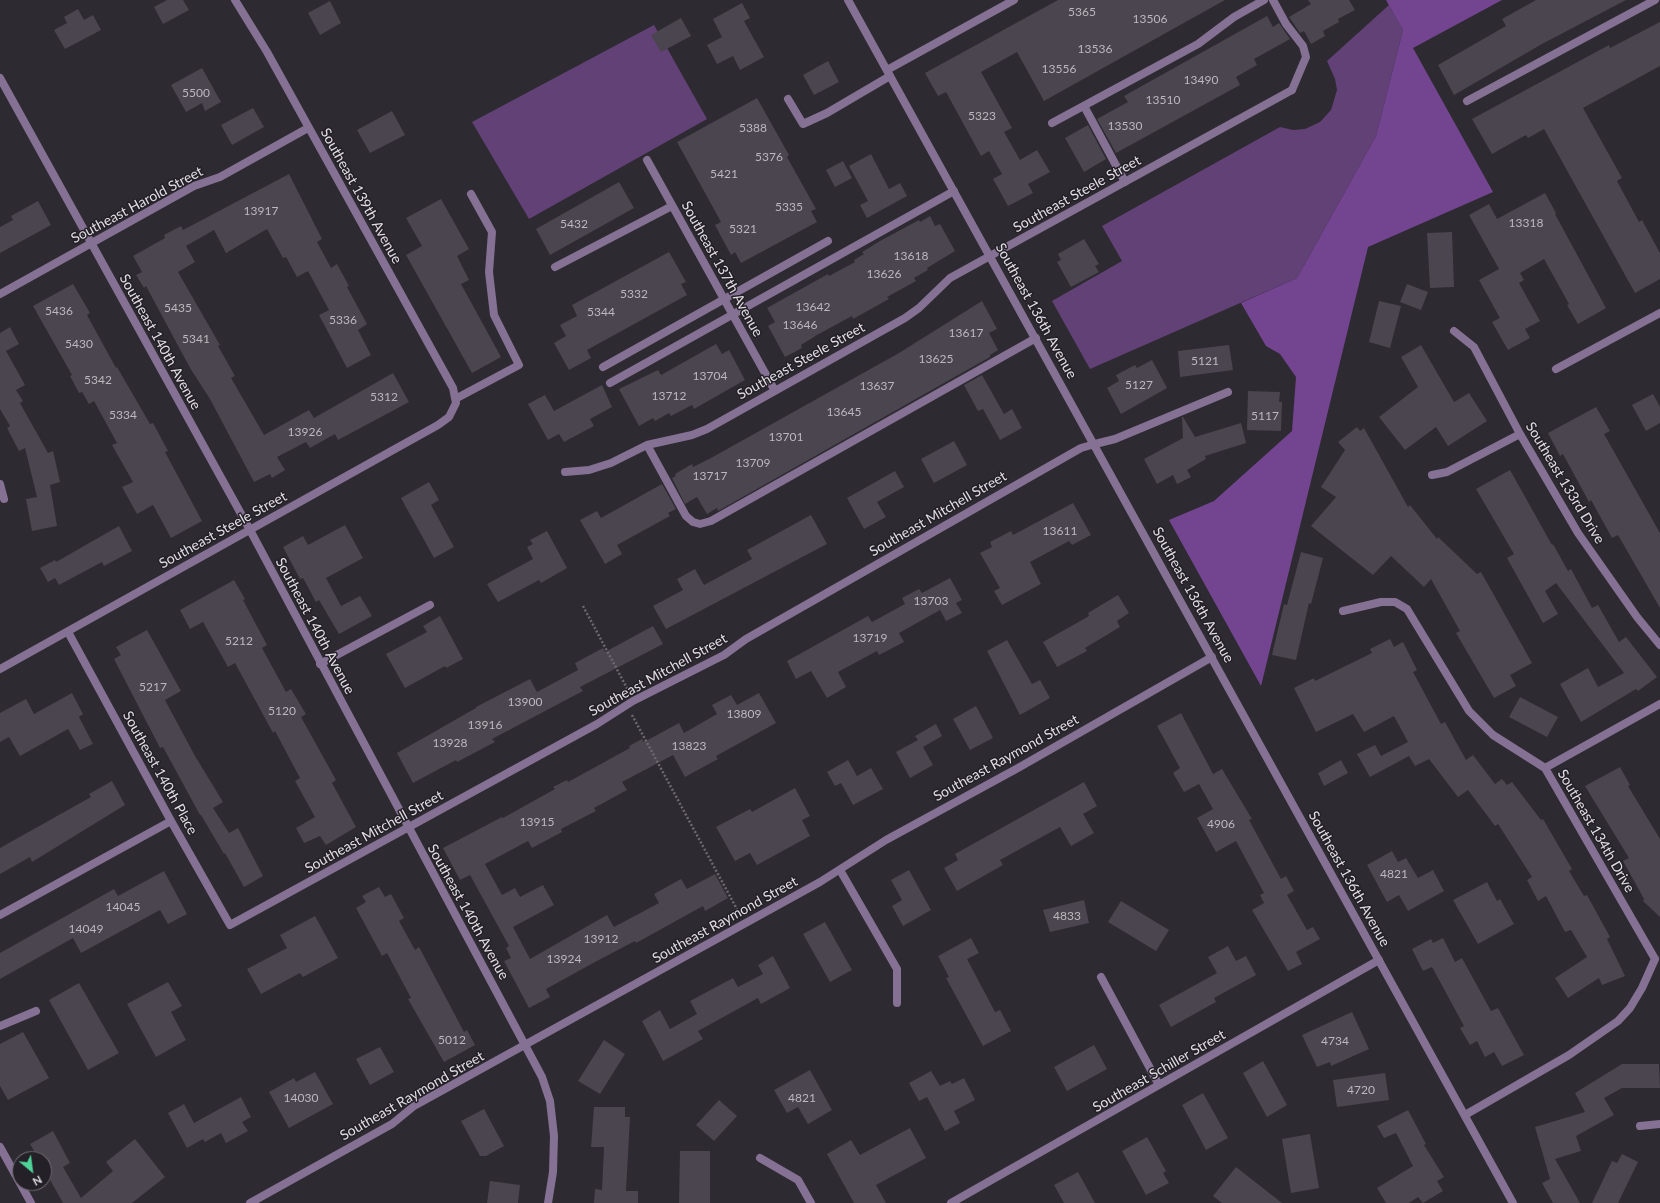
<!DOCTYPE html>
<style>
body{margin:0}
#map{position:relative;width:1660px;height:1203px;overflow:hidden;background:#2e2a31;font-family:Lato,sans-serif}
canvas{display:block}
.north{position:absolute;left:12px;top:1151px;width:40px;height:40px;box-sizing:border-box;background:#242028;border:1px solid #706c73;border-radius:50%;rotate:151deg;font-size:11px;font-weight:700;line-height:16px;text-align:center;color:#e2dfe4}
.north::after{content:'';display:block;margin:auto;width:14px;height:18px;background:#4ed399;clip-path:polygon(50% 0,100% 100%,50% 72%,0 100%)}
</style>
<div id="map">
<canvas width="1660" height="1203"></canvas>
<div class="north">N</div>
</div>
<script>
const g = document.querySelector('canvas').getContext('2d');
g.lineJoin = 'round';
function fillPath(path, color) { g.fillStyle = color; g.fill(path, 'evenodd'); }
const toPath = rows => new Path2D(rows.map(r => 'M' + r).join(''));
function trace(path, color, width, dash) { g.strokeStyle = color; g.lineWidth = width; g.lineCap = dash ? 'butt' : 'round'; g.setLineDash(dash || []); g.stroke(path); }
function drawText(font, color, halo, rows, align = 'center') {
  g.font = font + ' Lato,sans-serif'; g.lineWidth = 3; g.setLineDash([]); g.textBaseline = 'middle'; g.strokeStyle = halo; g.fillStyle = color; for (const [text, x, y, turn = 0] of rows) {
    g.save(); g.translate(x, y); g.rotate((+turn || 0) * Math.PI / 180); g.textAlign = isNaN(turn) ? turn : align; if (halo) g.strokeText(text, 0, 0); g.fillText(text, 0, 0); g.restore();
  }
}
const green = toPath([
 [1389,5,1403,30,1376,136,1297,278,1090,369,1052,301,1122,261,1102,226,1280,127,1293,130,1305,129,1320,122,1331,110,1337,90,1335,79,1327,61],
 [654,25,707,119,529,219,472,122]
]);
const forest = toPath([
 [1386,0,1502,0,1413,48,1493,192,1368,247,1261,686,1169,520,1214,501,1292,431,1296,377,1280,354,1266,346,1241,303,1297,278,1376,136,1403,30]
]);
const building = toPath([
 [167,0,183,0,189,10,163,24,154,7],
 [1058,0,1225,0,1044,101,1017,52,981,72,1012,128,1004,132,1020,160,1037,150,1050,172,1028,184,1033,193,1008,206,993,179,1002,174,989,151,981,156,946,92,938,96,925,73],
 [1308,0,1349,0,1355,10,1338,19,1339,22,1323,31,1325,36,1311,44,1304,31,1300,33,1289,17,1311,4],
 [1536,0,1626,0,1542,44,1454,95,1438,65,1506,26,1502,19],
 [330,1,341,23,320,35,308,13],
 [742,3,750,18,744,21,764,57,740,70,733,56,717,64,707,45,722,37,713,19],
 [78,9,84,20,93,15,101,30,65,49,54,30,67,23,64,17],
 [1267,16,1273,27,1279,23,1290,39,1254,59,1257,65,1236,77,1240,85,1116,153,1097,119,1128,102,1124,96],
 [681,18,691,36,661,52,651,35],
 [1660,22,1660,66,1583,108,1622,178,1617,181,1639,222,1642,220,1660,253,1660,279,1635,293,1544,129,1528,138,1526,135,1492,154,1472,119,1609,45,1610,48],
 [828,61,839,82,814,95,803,75],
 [202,68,221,102,205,111,202,103,186,112,171,85],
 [757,98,789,155,787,157,816,209,811,211,817,222,741,263,735,252,731,255,715,225,721,222,677,142],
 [253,108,264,127,232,145,221,125],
 [392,111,405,135,370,153,357,130],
 [1088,125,1106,159,1084,172,1065,138],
 [871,154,889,189,900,183,907,196,867,218,860,205,868,201,849,166],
 [843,161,852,178,835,187,826,170],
 [289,174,322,239,317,242,331,268,337,264,349,286,347,287,367,324,358,330,371,355,347,368,319,315,329,310,308,271,297,277,286,257,283,258,267,229,226,253,214,230,186,246,195,262,178,272,220,345,218,346,235,376,231,378,264,435,309,410,314,418,393,373,409,402,338,440,335,434,310,448,306,442,277,457,285,470,272,478,270,474,254,482,210,399,190,368,146,286,144,288,136,275,142,272,133,256,165,238,164,235,181,226,183,230],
 [619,182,634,208,550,255,536,229],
 [1545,193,1556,213,1555,214,1606,308,1578,324,1567,305,1569,304,1544,259,1520,273,1524,280,1519,283,1540,321,1525,329,1530,338,1508,350,1492,322,1500,318,1479,280,1499,269,1469,215,1489,204,1497,219],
 [441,199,469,249,457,256,469,280,461,284,501,357,472,373,406,255,422,246,406,218],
 [38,201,51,225,0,253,0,227,13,220,11,216],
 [930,216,935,226,940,224,955,251,927,268,928,270,914,278,916,281,887,297,889,299,853,319,852,316,817,335,801,345,802,348,785,357,768,326,775,322,767,308,828,274,829,276,855,262,854,260,864,254,862,252,880,241,919,220,920,222],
 [1452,232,1454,287,1430,288,1427,233],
 [1084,239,1099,264,1095,266,1099,272,1071,287,1057,262,1061,260,1058,254],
 [669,252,686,282,681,284,687,295,587,350,591,358,569,370,554,343,566,336,560,325,577,316,572,305],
 [73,284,90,313,87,315,116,368,117,367,150,424,153,423,168,451,165,452,202,521,171,538,153,505,137,514,122,487,133,482,112,445,117,443,94,401,89,404,82,392,79,393,70,376,72,375,33,306],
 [1407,284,1428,292,1421,310,1400,302],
 [982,301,997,329,989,333,998,350,990,355,990,357,718,511,717,508,707,514,697,497,685,504,672,478,676,476,675,474,692,464,693,467,711,458,899,353],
 [1379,301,1401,306,1390,348,1369,342],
 [10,327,19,344,6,351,25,385,16,390,23,401,20,403,48,453,53,451,60,482,50,485,57,526,32,531,26,499,37,497,25,448,19,451,7,428,10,426,0,409,0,333],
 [716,344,722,354,729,350,745,380,694,409,692,405,671,416,669,413,655,421,653,418,639,426,619,389,658,370,661,375],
 [1229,345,1233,370,1180,377,1178,351],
 [1421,345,1454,402,1469,393,1487,421,1448,446,1436,427,1405,450,1379,417,1418,387,1401,357],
 [1152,360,1167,388,1121,414,1107,388,1119,381,1116,375,1135,365,1137,368],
 [982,375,1004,414,1012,409,1022,428,1000,440,983,409,978,411,964,385],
 [602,385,612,407,590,419,594,426,564,442,559,434,548,440,528,404,545,395,554,411],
 [1248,391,1280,392,1279,402,1282,402,1281,431,1247,430],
 [1653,394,1660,407,1660,423,1646,431,1632,405],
 [1596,407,1610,431,1604,434,1660,533,1660,608,1618,535,1612,538,1591,500,1589,502,1563,454,1560,456,1548,433],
 [1182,417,1183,417,1195,437,1241,423,1246,443,1205,456,1206,459,1187,470,1191,477,1177,484,1173,475,1157,484,1144,459,1183,438],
 [1357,427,1360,431,1364,428,1408,507,1410,505,1437,539,1438,537,1477,574,1481,572,1532,663,1510,675,1516,686,1494,698,1456,633,1460,631,1431,579,1424,587,1391,556,1373,575,1311,526,1336,497,1321,487,1345,450,1338,442],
 [954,441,967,465,934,483,921,459],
 [1510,470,1552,545,1553,544,1568,571,1571,569,1592,608,1598,605,1619,642,1626,637,1657,677,1638,691,1636,689,1581,722,1560,684,1588,668,1598,687,1624,673,1556,583,1545,591,1558,614,1543,623,1507,558,1514,554,1476,489],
 [895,471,904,487,877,502,886,517,864,529,847,498],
 [429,482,439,500,431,505,454,547,434,558,401,498],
 [662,484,676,509,668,513,670,516,617,545,622,554,605,564,580,520,597,511,601,518],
 [1073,503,1091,535,1072,545,1069,541,1030,562,1041,584,1002,605,994,591,1000,588,980,553,992,547,990,542,1011,531,1013,535],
 [811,515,827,544,666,629,653,606,683,590,677,579,695,569,704,585,752,559,747,550],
 [345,525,363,558,326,578,341,606,360,596,372,616,339,634,319,600,316,602,303,578,300,579,283,547,303,536,308,545],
 [119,526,132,551,104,566,102,562,59,585,55,578,48,582,40,568,55,560,56,562],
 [547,531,567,568,541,583,539,580,498,602,487,584,533,559,527,547,533,544,530,540],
 [1301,552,1323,558,1311,604,1309,603,1296,660,1272,655,1284,604,1287,605],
 [950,578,962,600,956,603,962,613,946,621,940,610,899,633,904,642,879,655,877,651,838,672,846,687,827,698,811,671,796,679,787,661,868,616,872,622,905,604,902,598,919,589,922,593],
 [234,580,245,599,243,600,267,645,262,648,286,692,291,689,306,714,301,717,336,780,332,783,356,827,326,845,320,836,304,843,296,828,315,817,295,781,300,778,275,731,273,733,235,663,228,667,203,622,190,629,180,610],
 [1118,595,1129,613,1117,621,1120,627,1085,648,1087,651,1057,667,1043,642,1089,616,1088,613],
 [440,616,463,659,446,668,445,666,405,688,386,654,427,632,423,626],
 [653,626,663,644,580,687,583,691,492,739,495,742,457,762,456,760,413,783,397,753,476,708,476,707,530,679,537,692,578,670,575,663,603,648,605,652],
 [147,630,181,691,165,700,195,756,223,802,213,808,229,833,238,828,263,876,244,887,225,853,224,854,201,815,200,815,163,747,160,748,114,659,121,655,116,647],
 [1390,639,1394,647,1403,642,1417,670,1413,672,1441,724,1445,722,1466,760,1473,755,1495,784,1502,779,1507,785,1512,782,1541,820,1543,819,1572,869,1569,871,1584,896,1587,895,1610,937,1607,939,1625,976,1602,985,1599,978,1568,998,1555,978,1587,957,1571,930,1565,932,1546,896,1538,901,1527,880,1532,877,1498,824,1495,826,1468,790,1458,797,1429,759,1415,766,1409,756,1370,777,1357,754,1375,745,1381,756,1408,742,1394,716,1364,732,1353,714,1316,732,1294,688,1314,678,1315,681,1372,653,1370,649],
 [1007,640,1032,684,1040,680,1050,698,1020,715,987,651],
 [72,693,83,714,79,717,93,744,80,750,68,729,20,756,9,737,0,742,0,713,26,699,34,714],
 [759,693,776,723,716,756,718,759,685,777,673,755,622,782,627,790,594,808,596,811,561,829,562,832,532,848,528,841,485,864,502,895,515,888,520,897,543,885,554,905,513,927,530,959,607,915,614,927,659,903,654,894,681,879,687,889,715,874,728,898,705,911,703,906,636,943,635,941,595,962,546,989,550,997,529,1008,504,961,511,958,506,948,509,946,470,875,460,880,443,848,502,817,503,818,555,789,553,787,567,780,568,782,630,748,629,746,642,739,644,742,679,723,684,733,717,714,712,705,731,695,737,705],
 [1520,697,1558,717,1547,737,1509,717],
 [976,706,993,738,970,750,953,719],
 [1181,713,1213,774,1222,769,1252,819,1249,820,1281,879,1286,876,1294,891,1287,895,1307,930,1313,927,1320,939,1296,952,1302,964,1288,971,1252,910,1264,903,1260,895,1264,893,1236,841,1216,852,1197,818,1213,809,1199,784,1184,792,1173,773,1180,768,1157,726],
 [936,724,942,736,923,747,933,765,910,778,896,752,918,740,915,736],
 [848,760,857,776,871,768,883,789,853,805,841,783,835,786,827,772],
 [1341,760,1348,773,1324,786,1318,773],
 [1620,767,1630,785,1628,786,1660,839,1660,917,1643,901,1644,899,1623,861,1629,858,1585,786],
 [112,781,125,805,32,862,30,857,0,874,0,848,91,797,89,794],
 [1084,782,1097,806,1083,814,1094,833,1071,846,1060,827,1000,860,1003,865,957,891,944,868,958,860,955,854],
 [795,788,810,816,802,820,810,836,757,865,750,853,735,861,716,827,750,809,752,812],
 [1392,851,1398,862,1406,858,1418,878,1433,870,1444,891,1408,911,1399,895,1387,902,1367,865],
 [909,870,931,910,903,926,892,906,902,900,891,880],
 [164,871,187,914,168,924,160,910,81,953,73,938,0,979,0,953,114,889,118,896],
 [1487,882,1497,901,1500,899,1514,924,1478,944,1453,900],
 [379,887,385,897,391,894,404,918,399,921,415,950,419,947,464,1032,467,1030,475,1045,444,1062,408,999,411,998,387,953,382,956,356,908,366,902,362,896],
 [1084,900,1089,923,1050,932,1043,910],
 [1121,901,1169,930,1156,951,1108,922],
 [315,916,338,958,303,977,300,973,261,994,247,969,287,948,280,935],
 [825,922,852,970,830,982,803,934],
 [971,938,979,953,967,959,995,1012,1000,1010,1011,1031,983,1046,946,978,949,977,938,956],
 [1443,938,1455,962,1462,958,1491,1011,1498,1008,1524,1055,1502,1066,1494,1052,1485,1057,1477,1041,1470,1045,1460,1028,1464,1026,1432,967,1423,971,1412,949,1431,939,1433,943],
 [1228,946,1236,961,1246,956,1256,975,1214,998,1216,1002,1171,1027,1159,1005,1217,973,1208,957],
 [773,956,790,988,761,1004,758,998,698,1031,703,1039,663,1061,642,1021,660,1010,670,1029,697,1014,690,1001,733,978,738,987,763,974,758,965],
 [168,982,182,1006,171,1012,186,1040,156,1057,127,1004],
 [79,983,119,1053,88,1070,49,1000],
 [1352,1012,1369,1049,1331,1066,1330,1062,1317,1067,1302,1035],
 [23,1032,49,1078,8,1100,0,1086,0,1044],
 [604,1040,625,1054,600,1094,578,1081],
 [1094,1045,1107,1069,1067,1091,1054,1067],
 [380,1047,394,1072,370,1085,356,1059],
 [1263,1061,1287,1105,1267,1117,1243,1073],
 [1622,1064,1659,1064,1660,1088,1622,1088,1604,1098,1614,1115,1576,1136,1581,1151,1555,1159,1580,1203,1553,1203,1542,1183,1550,1179,1535,1127,1585,1112,1575,1093],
 [810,1070,832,1110,808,1124,798,1107,787,1113,774,1090],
 [931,1071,940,1086,950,1081,952,1084,964,1078,975,1100,954,1111,960,1123,945,1131,927,1097,919,1101,909,1083],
 [315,1072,333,1104,289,1128,269,1092,294,1078,296,1082],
 [1385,1073,1389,1100,1337,1107,1333,1080],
 [1203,1093,1228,1138,1206,1150,1182,1105],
 [241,1097,251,1117,242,1122,248,1131,226,1143,221,1133,205,1142,203,1139,187,1148,168,1113,184,1104,194,1123],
 [719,1100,737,1116,714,1141,696,1125],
 [594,1107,625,1107,625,1117,630,1117,626,1191,638,1191,638,1203,594,1203,595,1189,602,1190,604,1147,591,1147],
 [484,1109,504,1146,486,1156,480,1156,461,1121],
 [1408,1110,1426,1144,1424,1145,1444,1177,1437,1181,1443,1191,1423,1203,1418,1197,1409,1203,1386,1203,1377,1188,1413,1166,1396,1133,1384,1138,1377,1126],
 [910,1128,926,1158,876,1185,886,1203,854,1203,827,1154,851,1140,860,1155],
 [53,1131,70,1163,63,1167,81,1198,113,1171,106,1162,135,1139,165,1177,132,1203,63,1203,44,1169,44,1159,39,1159,30,1144],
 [1310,1134,1319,1188,1291,1193,1282,1139],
 [1147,1137,1166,1171,1163,1173,1169,1183,1146,1195,1122,1151],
 [680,1151,710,1151,710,1203,679,1203],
 [1622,1154,1638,1162,1618,1203,1592,1203,1612,1161,1617,1163],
 [1236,1167,1282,1203,1222,1203,1213,1196],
 [1078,1172,1095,1203,1064,1203,1054,1185],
 [490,1181,520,1185,518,1203,487,1203]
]);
const path = toPath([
 [583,606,628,690],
 [632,715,739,913]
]);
const service = toPath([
 [1273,0,1286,24,1303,46,1306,57,1292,90],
 [887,70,1014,0],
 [788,99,803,124,827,113,890,76],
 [1467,101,1655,0],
 [1084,106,1125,182],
 [1052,123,1198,44,1234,17,1264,0],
 [555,267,672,206],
 [603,367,828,241],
 [610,383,954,191],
 [457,398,519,365,494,315,489,272,492,232,471,194],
 [1095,444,1115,439,1228,392],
 [320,664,430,605],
 [0,1026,36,1011]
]);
const minor = toPath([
 [0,78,250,530,542,1077,550,1101,554,1136,553,1172,548,1203],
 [647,160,775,391],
 [0,294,194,186,220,177,308,128],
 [1454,331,1474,347,1520,434,1578,533,1637,617,1660,645],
 [1556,369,1660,313],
 [647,445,686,516,693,522,700,524,711,521,1036,338],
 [565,472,589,470,611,463,647,445,692,435,707,429,905,318,919,308,950,278,1292,90],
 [1432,475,1447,472,1520,434],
 [0,484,4,499],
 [1343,611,1381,602,1395,602,1407,609,1469,711,1493,735,1545,768,1655,959],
 [68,632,171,821,230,925,597,724,633,701,724,655,746,639,1081,448,1095,444],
 [0,669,438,425,449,417,456,403,453,388,267,52,235,0],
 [1545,768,1660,704],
 [840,870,897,969,897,1003],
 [0,915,171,821],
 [1101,977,1159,1085],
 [1465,1115,1569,1055,1618,1021,1630,1008,1642,988,1655,959],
 [1640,1126,1660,1124],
 [0,1147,31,1203],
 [760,1158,798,1180,811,1203],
 [250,1203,392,1124,414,1106,820,882,886,840,1018,768,1212,657],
 [951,1203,1379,960]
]);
const tertiary = toPath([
 [848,0,1513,1203]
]);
const numberNames = [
 ["5365",1082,12],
 ["13506",1150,19],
 ["13536",1095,49],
 ["13556",1059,69],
 ["13490",1201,80],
 ["5500",196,93],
 ["13510",1163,100],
 ["5323",982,116],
 ["13530",1125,126],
 ["5388",753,128],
 ["5376",769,157],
 ["5421",724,174],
 ["5335",789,207],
 ["13917",261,211],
 ["13318",1526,223],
 ["5432",574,224],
 ["5321",743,229],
 ["13618",911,256],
 ["13626",884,274],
 ["5332",634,294],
 ["13642",813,307],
 ["5435",178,308],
 ["5436",59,311],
 ["5344",601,312],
 ["5336",343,320],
 ["13646",800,325],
 ["13617",966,333],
 ["5341",196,339],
 ["5430",79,344],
 ["13625",936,359],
 ["5121",1205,361],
 ["13704",710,376],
 ["5342",98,380],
 ["5127",1139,385],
 ["13637",877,386],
 ["13712",669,396],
 ["5312",384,397],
 ["13645",844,412],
 ["5334",123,415],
 ["5117",1265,416],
 ["13926",305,432],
 ["13701",786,437],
 ["13709",753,463],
 ["13717",710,476],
 ["13611",1060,531],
 ["13703",931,601],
 ["13719",870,638],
 ["5212",239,641],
 ["5217",153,687],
 ["13900",525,702],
 ["5120",282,711],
 ["13809",744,714],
 ["13916",485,725],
 ["13928",450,743],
 ["13823",689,746],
 ["13915",537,822],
 ["4906",1221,824],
 ["4821",1394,874],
 ["14045",123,907],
 ["4833",1067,916],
 ["14049",86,929],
 ["13912",601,939],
 ["13924",564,959],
 ["5012",452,1040],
 ["4734",1335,1041],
 ["4720",1361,1090],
 ["14030",301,1098],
 ["4821",802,1098]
];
const streetNames = [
 ["Southeast Steele Street",1077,194,-29],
 ["Southeast 139th Avenue",361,196,61],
 ["Southeast Harold Street",137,205,-28],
 ["Southeast 137th Avenue",722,269,61],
 ["Southeast 136th Avenue",1036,311,61],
 ["Southeast 140th Avenue",160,342,61],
 ["Southeast Steele Street",801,361,-29],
 ["Southeast 133rd Drive",1565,483,59],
 ["Southeast Mitchell Street",938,514,-30],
 ["Southeast Steele Street",223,530,-29],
 ["Southeast 136th Avenue",1193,595,61],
 ["Southeast 140th Avenue",315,626,62],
 ["Southeast Mitchell Street",658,675,-29],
 ["Southeast Raymond Street",1006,758,-29],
 ["Southeast 140th Place",160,773,61],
 ["Southeast 134th Drive",1596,831,60],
 ["Southeast Mitchell Street",374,832,-29],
 ["Southeast 136th Avenue",1349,879,61],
 ["Southeast 140th Avenue",468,912,61],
 ["Southeast Raymond Street",725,920,-29],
 ["Southeast Schiller Street",1159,1071,-30],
 ["Southeast Raymond Street",412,1096,-30]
];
fillPath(green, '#624177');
fillPath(forest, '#734590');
fillPath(building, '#4a454e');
trace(path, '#6d6970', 2.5, [2, 2]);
trace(service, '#857193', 8);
trace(minor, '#857193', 8);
trace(tertiary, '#857193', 8);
drawText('12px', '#bcb8be', null, numberNames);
drawText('14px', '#e2dfe4', '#242028', streetNames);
</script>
